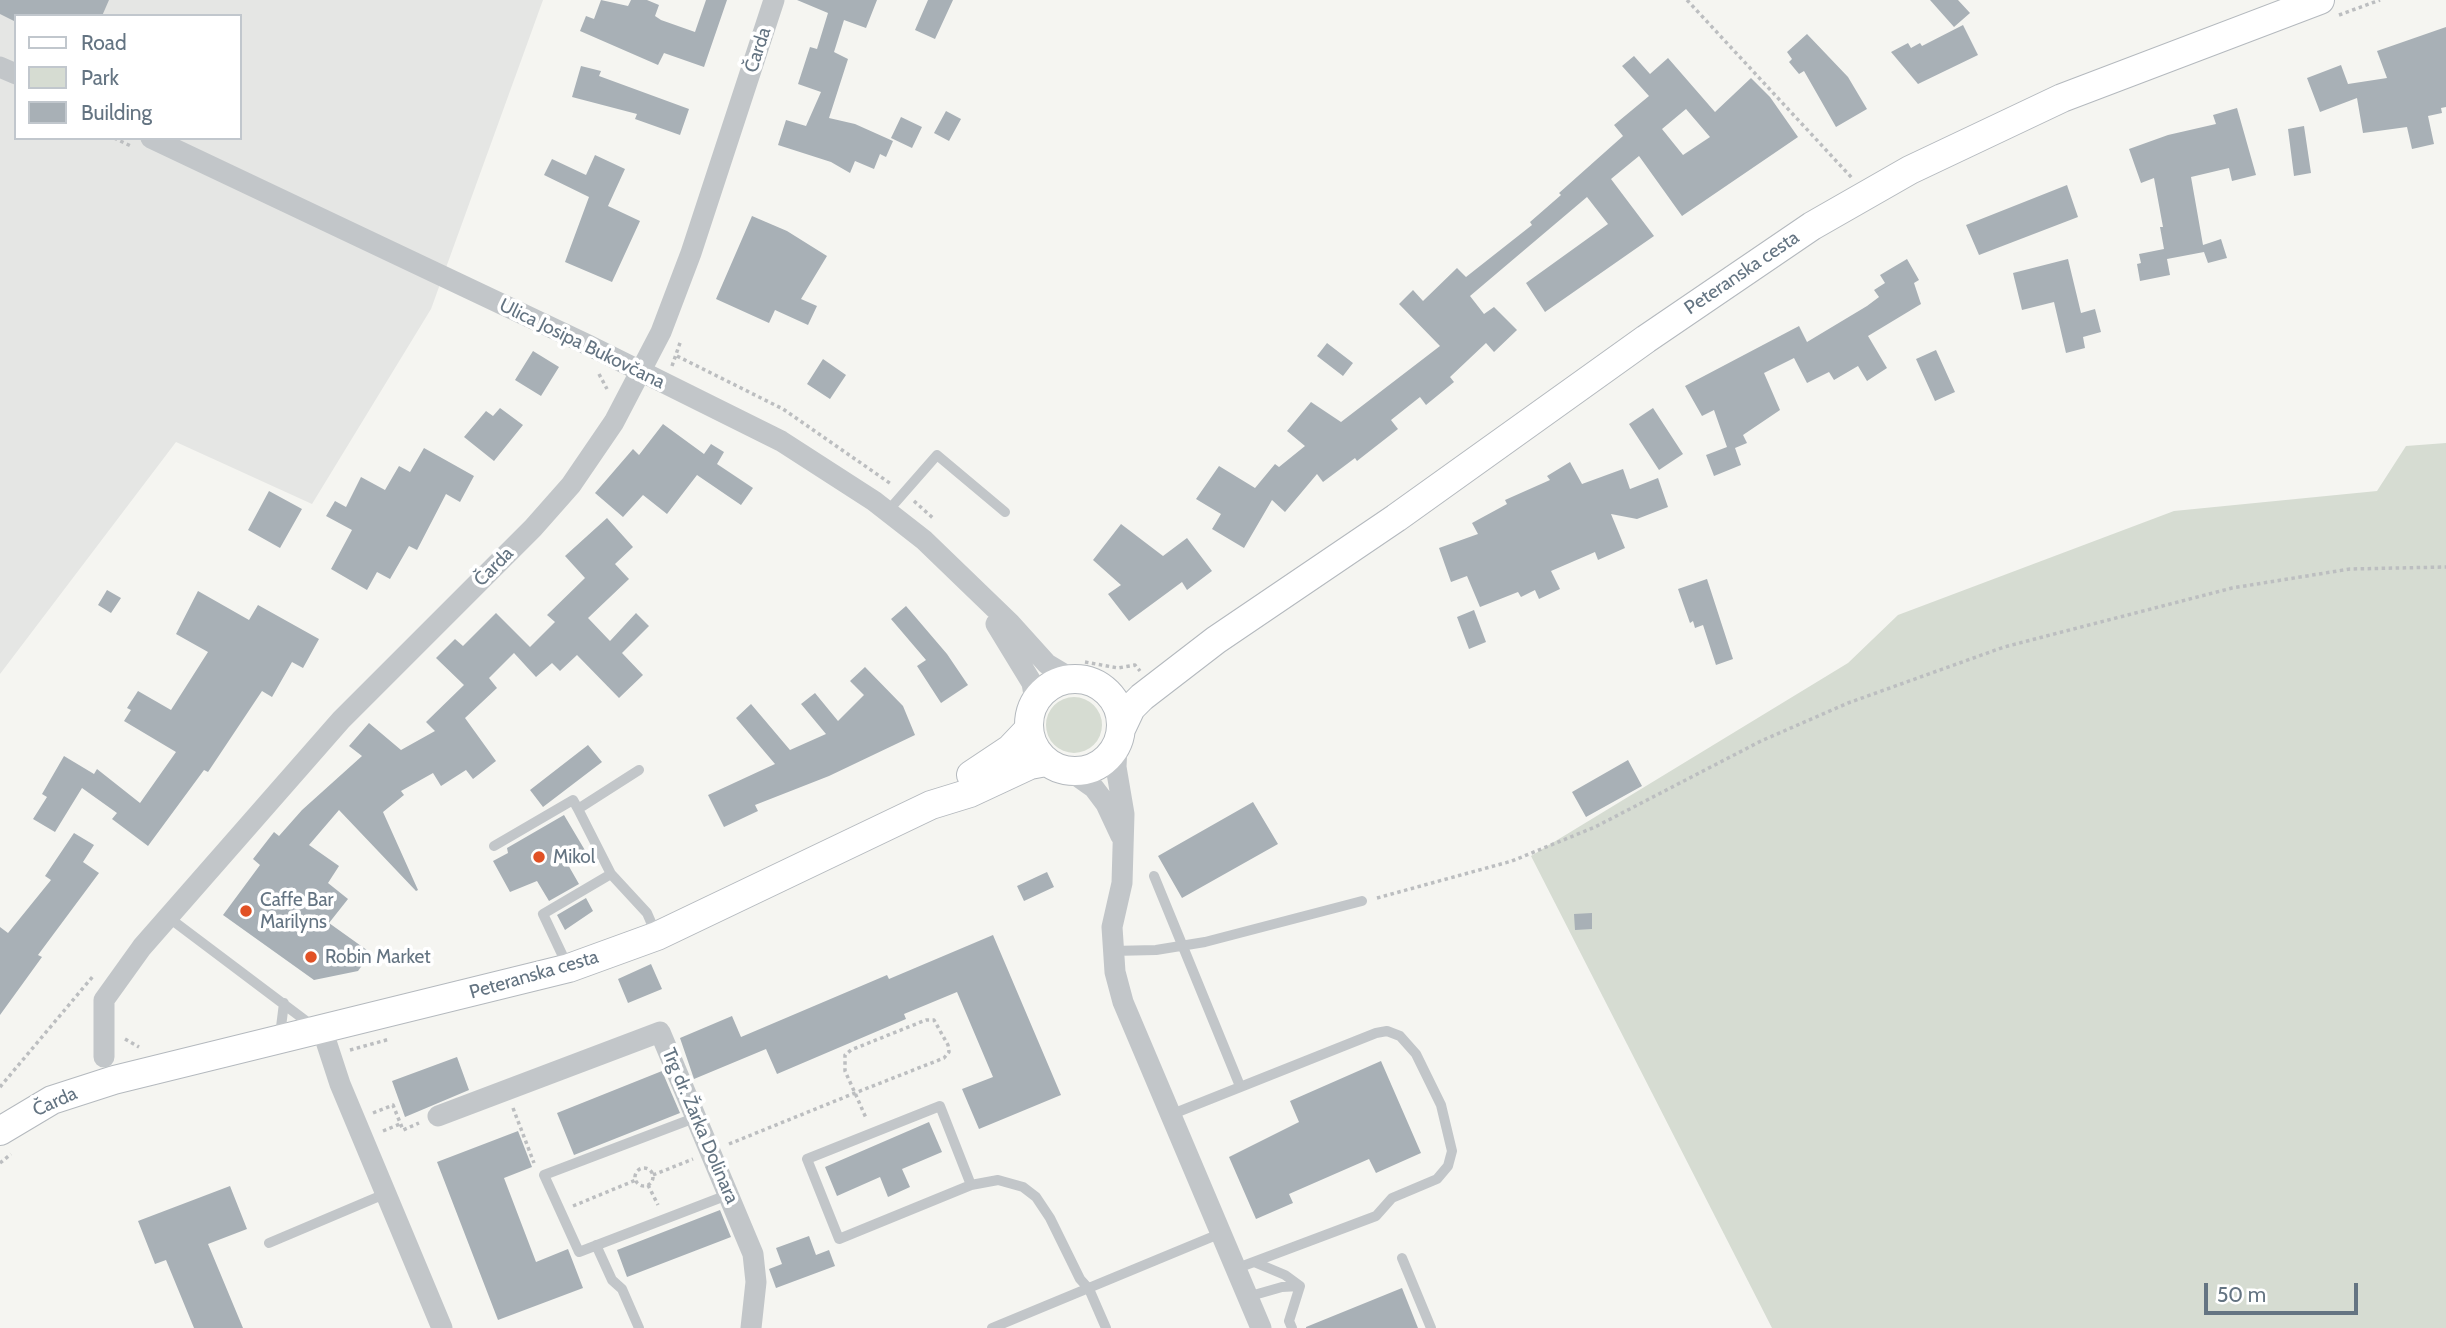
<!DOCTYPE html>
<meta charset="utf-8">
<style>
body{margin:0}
#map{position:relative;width:2446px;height:1328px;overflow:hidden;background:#f5f5f1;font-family:Cabin,sans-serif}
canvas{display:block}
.legend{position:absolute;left:14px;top:14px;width:228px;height:126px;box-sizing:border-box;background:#fff;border:2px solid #c1c7cd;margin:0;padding:9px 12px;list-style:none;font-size:21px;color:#647482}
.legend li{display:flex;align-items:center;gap:14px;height:35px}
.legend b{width:35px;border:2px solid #c1c7cd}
.scale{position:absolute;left:2204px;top:1283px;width:154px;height:32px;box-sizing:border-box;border:4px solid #647482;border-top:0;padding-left:9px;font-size:21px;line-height:24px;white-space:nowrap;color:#647482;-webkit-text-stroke:5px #fff;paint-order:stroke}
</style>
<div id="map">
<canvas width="2446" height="1328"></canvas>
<ul class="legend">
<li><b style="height:9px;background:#fff"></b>Road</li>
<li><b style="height:19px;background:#d6dcd2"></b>Park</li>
<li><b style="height:19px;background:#a8b0b6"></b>Building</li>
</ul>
<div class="scale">50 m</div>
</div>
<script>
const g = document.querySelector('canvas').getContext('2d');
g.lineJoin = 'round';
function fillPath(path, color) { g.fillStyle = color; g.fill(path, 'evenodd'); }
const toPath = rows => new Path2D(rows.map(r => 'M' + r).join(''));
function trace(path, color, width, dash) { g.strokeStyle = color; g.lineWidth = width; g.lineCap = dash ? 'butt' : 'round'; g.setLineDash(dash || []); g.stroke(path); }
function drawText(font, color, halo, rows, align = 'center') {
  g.font = font + ' Cabin,sans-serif'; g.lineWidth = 7; g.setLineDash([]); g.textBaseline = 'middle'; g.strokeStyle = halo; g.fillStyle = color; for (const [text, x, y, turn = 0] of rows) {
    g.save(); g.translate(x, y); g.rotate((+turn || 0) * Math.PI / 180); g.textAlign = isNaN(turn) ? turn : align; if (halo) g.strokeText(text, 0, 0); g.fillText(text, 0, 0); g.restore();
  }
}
const built = toPath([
 [0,0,543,0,431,309,312,504,176,442,0,674],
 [16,16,240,16,240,138,16,138]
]);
const green = toPath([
 [2446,443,2446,1328,1772,1328,1531,856,1848,663,1898,615,2174,511,2377,491,2406,446],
 '1046 725a28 28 0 1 1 56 0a28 28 0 1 1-56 0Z'
]);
const building = toPath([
 [0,0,109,0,102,16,16,16,16,22,0,14],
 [601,0,628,6,631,0,647,0,659,5,655,16,661,20,695,32,706,0,727,0,704,67,664,53,658,65,580,31,586,16,594,19],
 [797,0,877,0,866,28,844,20,834,52,848,59,829,118,855,124,893,141,886,157,880,154,874,169,855,161,850,173,831,162,778,145,786,120,806,126,821,92,798,84,810,47,817,49,828,13],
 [928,0,953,0,935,39,915,30],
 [1930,0,1958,0,1970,13,1954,27],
 [1963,25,1978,55,1918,84,1891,52,1908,43,1911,48,1920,43,1922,46],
 [2446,27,2446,107,2441,108,2442,113,2428,116,2434,144,2412,149,2407,127,2363,133,2357,98,2320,112,2307,78,2341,65,2348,84,2387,78,2377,51],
 [1807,34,1848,77,1867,109,1836,127,1804,71,1799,74,1789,62,1792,59,1787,52],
 [1634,56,1650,74,1668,58,1715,112,1751,78,1770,97,1798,137,1682,216,1639,156,1611,179,1654,236,1545,312,1526,283,1608,224,1587,197,1470,296,1484,314,1494,307,1517,330,1494,352,1486,343,1450,377,1454,382,1426,405,1420,397,1391,420,1398,429,1357,461,1355,458,1323,482,1317,474,1285,512,1272,500,1244,548,1212,529,1221,514,1196,499,1219,466,1255,488,1275,464,1279,467,1305,446,1287,431,1311,402,1341,422,1440,346,1399,304,1413,290,1423,301,1457,268,1466,277,1532,225,1530,222,1561,195,1559,193,1623,136,1614,125,1649,96,1622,66],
 [1686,109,1710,137,1683,155,1662,129],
 [581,66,601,71,599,76,689,109,680,135,635,119,637,114,572,97],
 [2237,108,2256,175,2232,181,2229,168,2191,177,2203,245,2221,239,2227,258,2208,263,2204,252,2167,259,2170,275,2140,281,2137,264,2141,263,2139,254,2164,249,2160,227,2163,227,2154,178,2141,183,2129,149,2168,135,2216,124,2213,115],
 [946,111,961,119,949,141,934,133],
 [901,117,922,127,912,148,891,138],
 [2304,126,2311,173,2294,176,2288,129],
 [595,155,625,169,608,206,640,221,612,282,565,262,589,197,544,175,552,159,586,175],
 [2067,185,2078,217,1979,255,1966,225],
 [752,216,787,231,827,256,801,299,817,306,808,325,775,310,769,323,716,299],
 [1907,259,1919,280,1914,283,1921,304,1868,336,1887,368,1867,381,1858,366,1834,380,1829,372,1807,383,1794,358,1764,373,1780,410,1743,435,1747,443,1735,448,1741,465,1714,476,1706,455,1727,447,1714,410,1702,416,1685,386,1799,326,1807,342,1867,306,1879,297,1874,290,1885,283,1880,275],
 [2068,259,2081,313,2095,309,2101,332,2083,337,2085,348,2066,353,2054,302,2022,310,2013,273],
 [1327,343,1353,363,1343,376,1317,356],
 [1936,350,1955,392,1935,401,1916,359],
 [533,351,559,367,541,396,515,380],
 [823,359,846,375,830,399,807,384],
 [500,408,523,425,494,461,464,437,486,411,493,416],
 [1653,408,1683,454,1659,470,1629,424],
 [663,424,704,454,711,444,724,452,717,464,753,488,741,505,697,475,667,514,643,495,623,517,595,493,633,449,639,455],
 [424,448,474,476,460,502,446,494,417,550,409,546,390,579,377,572,367,590,331,569,352,530,326,516,335,501,346,507,361,477,385,490,399,466,410,472],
 [1570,462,1582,484,1623,469,1630,489,1658,478,1668,507,1637,519,1611,514,1625,548,1598,560,1595,552,1551,571,1560,589,1539,599,1535,590,1521,597,1518,592,1480,607,1467,576,1451,582,1439,548,1478,534,1472,523,1507,504,1505,500,1550,480,1547,476],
 [269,491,302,509,280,548,248,530],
 [607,518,633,547,615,564,629,579,588,618,610,641,636,613,649,626,622,653,643,675,619,698,577,655,560,671,552,663,536,677,514,653,489,678,497,688,465,718,496,761,473,779,466,770,441,786,433,773,401,791,404,795,383,812,418,890,416,891,339,810,309,845,339,866,328,883,348,899,329,923,371,953,358,971,314,980,223,915,260,865,253,859,274,832,279,836,302,810,362,756,349,746,369,723,401,750,435,731,426,722,464,685,436,658,455,639,463,646,496,613,530,647,555,622,547,615,585,578,565,556],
 [1121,524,1163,556,1187,538,1212,571,1187,590,1182,582,1129,621,1108,594,1121,585,1093,560],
 [1707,579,1733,659,1716,665,1703,625,1695,628,1693,621,1690,623,1678,589],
 [107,590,121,598,111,613,98,605],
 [198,591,249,620,258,605,319,639,303,668,292,662,272,697,262,691,208,772,204,770,148,846,112,819,117,813,82,788,55,832,33,819,47,797,42,794,64,756,94,774,97,769,140,803,176,752,124,721,131,710,127,708,138,691,171,710,208,652,176,634],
 [906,606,947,654,968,685,941,703,917,666,926,660,891,619],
 [1474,610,1486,642,1469,649,1457,617],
 [865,667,903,706,915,735,829,776,755,805,758,811,724,827,708,795,775,764,736,718,751,704,790,750,826,734,801,704,815,693,838,721,864,695,850,681],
 [588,745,602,762,543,807,530,790],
 [1628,760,1642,786,1586,817,1572,792],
 [1253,802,1278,844,1182,898,1158,856],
 [564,815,586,852,567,863,579,884,549,901,537,881,510,892,493,861,508,853,507,848],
 [74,833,94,845,83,862,99,873,38,955,42,957,0,1015,0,927,8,933,51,880,45,876],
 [1047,872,1054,887,1024,901,1017,886],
 [586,898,593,911,565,930,557,915],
 [1592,913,1592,929,1575,930,1574,914],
 [993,935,1061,1095,979,1129,962,1089,993,1077,957,992,904,1014,906,1019,777,1074,766,1049,694,1079,680,1038,732,1016,741,1037,887,975,889,979],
 [651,964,662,989,628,1003,618,979],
 [457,1057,469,1090,405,1117,392,1081],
 [1381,1061,1421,1153,1376,1173,1369,1159,1289,1194,1293,1203,1256,1219,1229,1157,1299,1122,1290,1101],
 [662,1071,680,1113,574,1155,557,1113],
 [929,1122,942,1152,902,1169,910,1187,888,1197,880,1177,837,1196,825,1167],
 [518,1131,532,1167,504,1178,536,1262,568,1249,583,1288,498,1320,437,1162],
 [230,1186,247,1229,208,1244,243,1328,194,1328,166,1260,155,1264,138,1221],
 [720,1210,731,1237,627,1277,617,1250],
 [809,1236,816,1255,829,1250,835,1266,776,1288,769,1269,782,1264,776,1248],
 [1402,1288,1418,1328,1306,1328,1306,1327]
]);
const path = toPath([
 [1687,0,1852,178],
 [2339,15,2380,0],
 [114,138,133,147],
 [677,356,783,409,891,484],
 [672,366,681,340],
 [599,374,607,389],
 [914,501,934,519],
 [1085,662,1118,668,1135,665,1140,671],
 [1377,898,1512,861,1595,827,1761,741,1848,703,2004,647,2232,588,2350,569,2446,567],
 [125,1039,139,1047],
 [350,1050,390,1039],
 [0,1087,94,975],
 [513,1108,534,1163],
 [373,1113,393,1105,403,1130,419,1123],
 [383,1131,400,1124],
 [729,1144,855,1093,944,1058,949,1052,948,1045,934,1020,926,1020,851,1050,845,1055,845,1071,855,1093,866,1118],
 [0,1163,11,1154],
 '635 1177a9 9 0 1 1 18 0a9 9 0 1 1-18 0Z',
 [653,1175,693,1159],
 [648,1185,658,1205],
 [573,1206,636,1180]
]);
const lane = toPath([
 [887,512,937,455,1005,512],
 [494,846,573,800,578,809],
 [611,874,578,809,639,770],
 [1154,876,1240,1086],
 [168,917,314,1027],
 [1112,951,1156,950,1205,942,1362,901],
 [568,967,543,914,611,874,647,913,657,936],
 [280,1035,284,1003],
 [1170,1115,1376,1033,1387,1031,1400,1036,1416,1054,1441,1105,1452,1151,1448,1166,1437,1179,1392,1198,1376,1216,1235,1269],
 [697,1117,544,1175,579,1252,730,1194],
 [971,1185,940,1106,807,1159,839,1239,971,1185,998,1180,1023,1187,1036,1197,1050,1218,1080,1279,1089,1289,1106,1328],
 [269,1243,387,1193],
 [596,1245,612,1280,622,1289,639,1328],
 [1402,1258,1431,1328],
 [1254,1262,1285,1275,1300,1286],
 [1247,1297,1282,1287,1300,1286],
 [992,1328,1219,1234],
 [1292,1328,1289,1321,1300,1286]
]);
const street = toPath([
 [0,67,16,74],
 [151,138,586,344,781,441,874,501,924,540,1010,623,1047,664,1072,679],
 [996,624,1032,683,1035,701],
 [1117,746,1116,767,1124,814,1122,883,1112,927,1115,972,1123,1002,1261,1328],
 [1070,771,1094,788,1106,804,1121,836],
 [322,1029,340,1084,442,1328],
 [104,1057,104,1000,142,947,341,720,533,528,571,485,614,422,661,332,691,253,774,0],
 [438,1116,660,1032,753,1254,756,1282,751,1328]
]);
const secondary = toPath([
 '1029 725a46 46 0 1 1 92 0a46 46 0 1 1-92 0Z',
 [1122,727,1131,708,1142,697,1216,640,1396,518,1646,339,1812,226,1910,170,2062,98,2320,0],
 [971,775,1010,749,1029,729],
 [0,1131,52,1100,114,1080,569,968,657,936,931,805,970,793,1030,765,1046,762]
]);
const markers = [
 [539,857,7,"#e15125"],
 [246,911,7,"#e15125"],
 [311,957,7,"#e15125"]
];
const streetNames = [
 ["Čarda",758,50,-72],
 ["Peteranska cesta",1742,273,-34],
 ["Ulica Josipa Bukovčana",582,344,26],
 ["Čarda",494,567,-45],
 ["Peteranska cesta",534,975,-16],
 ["Čarda",55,1102,-24],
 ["Trg dr. Žarka Dolinara",700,1126,67]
];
const poiNames = [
 ["Mikol",553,857],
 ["Caffe Bar",260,900],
 ["Marilyns",260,922],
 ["Robin Market",325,957]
];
fillPath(built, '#e5e6e4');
fillPath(green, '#d6dcd2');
fillPath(building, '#a8b0b6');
trace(secondary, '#b4b9be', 30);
trace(path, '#bcbec0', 3.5, [3.5, 3.5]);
trace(lane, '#c2c6c9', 10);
trace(street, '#c2c6c9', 21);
trace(secondary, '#fff', 28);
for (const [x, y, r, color] of markers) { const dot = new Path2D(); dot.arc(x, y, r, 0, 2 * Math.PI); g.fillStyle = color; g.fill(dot); trace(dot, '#fff', 2.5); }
drawText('19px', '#647482', '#fff', streetNames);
drawText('19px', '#647482', '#fff', poiNames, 'left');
</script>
